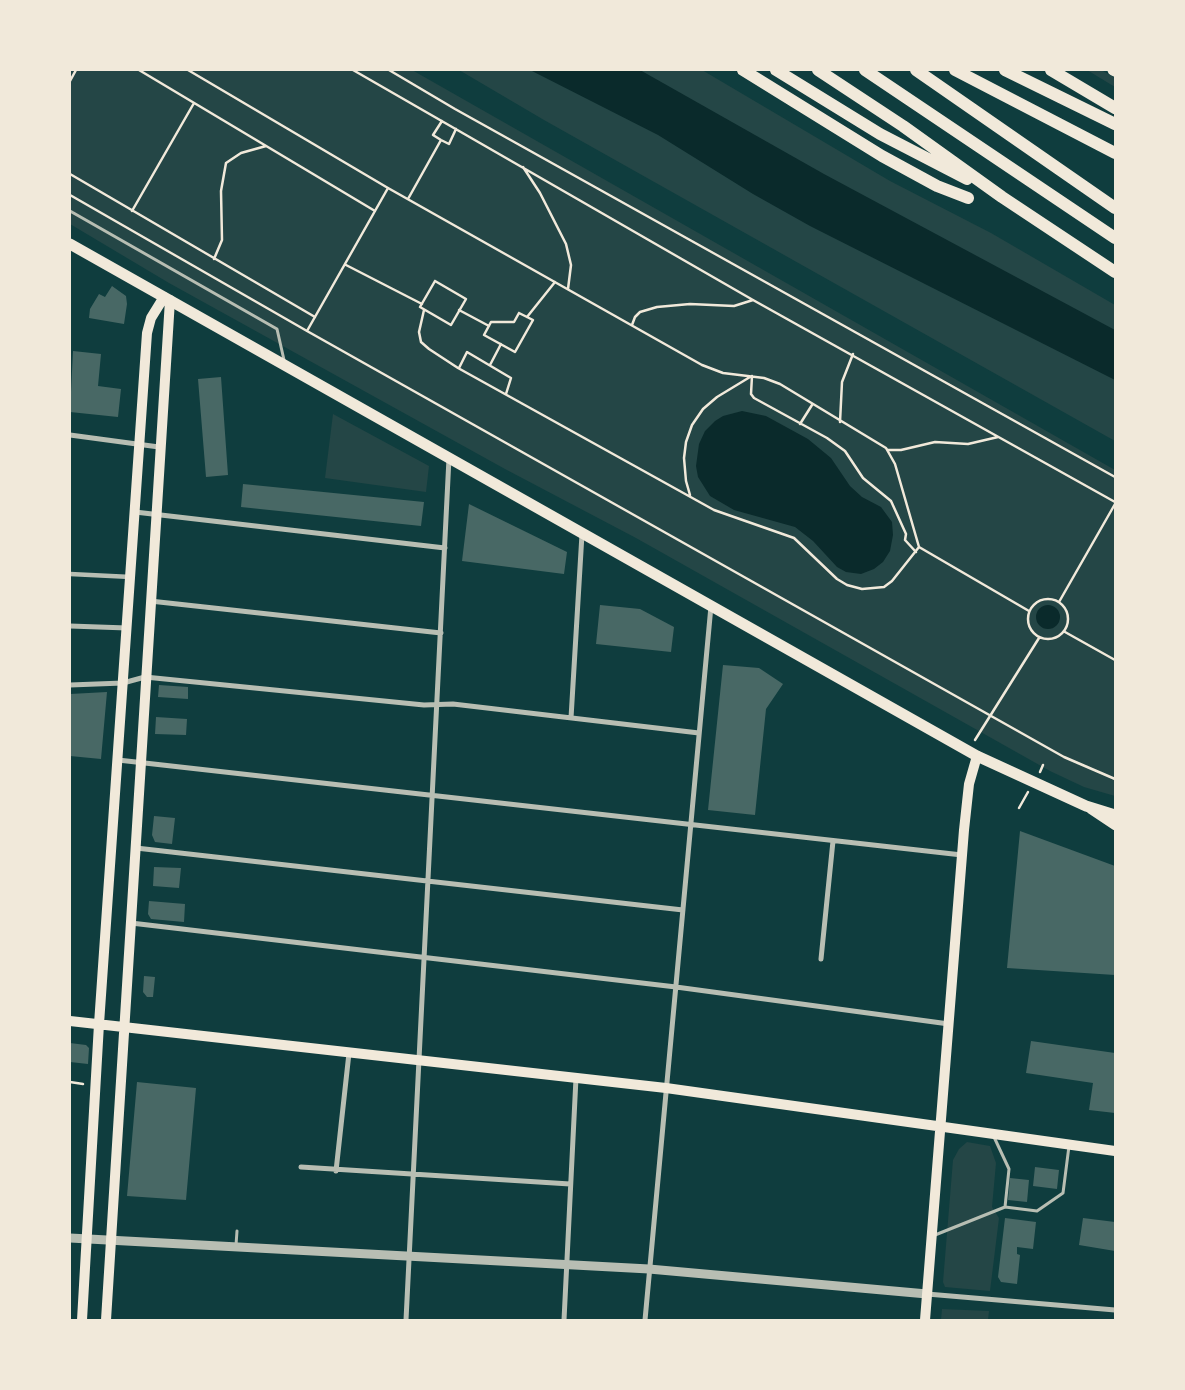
<!DOCTYPE html>
<style>
body{margin:0}
#map{position:relative;width:1185px;height:1390px;overflow:hidden;background:#0f3d3e;font-family:Overpass,sans-serif}
canvas{display:block}
.frame{position:absolute;inset:0;border:71px solid #f1e9da;pointer-events:none}
</style>
<div id="map">
<canvas width="1185" height="1390"></canvas>
<div class="frame"></div>
</div>
<script>
const g = document.querySelector('canvas').getContext('2d');
g.lineJoin = 'round';
function fillPath(path, color) { g.fillStyle = color; g.fill(path, 'evenodd'); }
const toPath = rows => new Path2D(rows.map(r => 'M' + r).join(''));
function trace(path, color, width, dash) { g.strokeStyle = color; g.lineWidth = width; g.lineCap = dash ? 'butt' : 'round'; g.setLineDash(dash || []); g.stroke(path); }
const green = toPath([
 [70,70,412,70,1115,470,1115,796,1084,787,1050,771,636,538,505,469,169,283,70,224],
 [459,70,702,70,890,181,991,233,1115,305,1115,441,544,120],
 [1087,70,1101,70,1115,78,1115,87],
 [333,414,429,466,426,492,325,478],
 [967,1142,990,1146,996,1163,992,1207,999,1218,990,1291,945,1287,943,1282,953,1160,959,1149],
 [942,1309,989,1311,988,1320,941,1320]
]);
const water = toPath([
 [530,70,640,70,824,174,1115,330,1115,380,810,226,753,194,658,135],
 [742,411,766,416,808,439,831,458,850,486,862,497,881,507,892,522,893,535,890,551,883,562,874,569,861,574,846,572,837,567,813,541,795,527,734,510,710,496,698,477,696,466,699,444,705,431,715,421,723,416],
 '1036 617a12 12 0 1 1 24 0a12 12 0 1 1-24 0Z'
]);
const building = toPath([
 [112,286,126,296,127,304,124,324,89,318,90,309,99,294,105,297],
 [73,351,101,354,98,386,121,389,118,417,70,412],
 [221,377,228,475,206,477,198,379],
 [243,484,424,502,421,526,241,507],
 [469,504,567,552,564,574,462,561],
 [600,605,640,609,674,627,671,652,596,644],
 [723,665,759,668,783,684,766,709,755,815,708,810],
 [159,685,188,687,188,699,158,697],
 [107,692,101,759,70,756,70,694],
 [156,717,187,719,186,735,155,734],
 [154,816,175,818,172,844,155,842,152,835],
 [1020,831,1115,866,1115,975,1007,968],
 [154,867,181,868,179,888,153,886],
 [149,901,185,904,184,922,151,919,148,914],
 [144,976,155,977,153,997,147,997,143,992],
 [1031,1041,1115,1053,1115,1113,1089,1110,1093,1083,1026,1073],
 [70,1043,86,1045,89,1048,88,1064,70,1062],
 [137,1082,196,1088,186,1200,127,1196],
 [1035,1167,1059,1170,1057,1189,1033,1186],
 [1010,1178,1029,1180,1027,1202,1008,1200],
 [1005,1218,1036,1222,1033,1249,1017,1247,1017,1254,1020,1255,1017,1284,1001,1282,998,1277],
 [1083,1218,1115,1222,1115,1251,1079,1245]
]);
const path = toPath([
 [139,70,375,211],
 [188,70,388,188,702,365,723,373,764,378,780,384,886,448,895,464,919,547,1029,611],
 [353,70,753,300,1115,502],
 [389,70,455,109,1115,477],
 [70,81,76,70],
 [442,121,433,135,441,140,449,144,456,129],
 [523,167,540,193,566,244,571,265,568,289],
 [70,174,315,317],
 [70,195,307,331,1064,757,1115,779],
 [408,199,441,140],
 [132,211,194,103],
 [214,259,222,240,221,191,226,163,241,153,266,146],
 [346,265,422,304],
 [435,281,466,299,451,325,420,307,435,281],
 [424,310,419,332,421,342,429,349,458,368,714,510,794,538,837,579,847,585,862,589,884,587,892,581,919,547],
 [459,310,489,326],
 [519,313,533,320,515,352,484,335,491,322,514,322,519,313],
 [527,317,555,282],
 [632,325,635,317,640,312,657,307,690,304,734,306,753,300],
 [307,331,388,188],
 [490,365,501,344],
 [459,368,467,352,511,378,506,394],
 [752,376,751,394,754,398,827,438,845,451,863,478,891,501,906,534,905,540,916,552],
 [840,422,842,382,853,354],
 [800,424,812,405],
 [888,450,901,450,935,442,968,444,998,437],
 [690,495,686,481,684,458,686,442,692,425,703,409,717,397,750,377],
 '1028 619a20 20 0 1 1 40 0a20 20 0 1 1-40 0Z',
 [1059,602,1115,504],
 [1065,632,1115,660],
 [975,740,1039,638],
 [1040,772,1043,765],
 [1019,808,1028,792],
 [70,1082,83,1084]
]);
const service = toPath([
 [70,211,277,329,284,360],
 [1005,1207,1037,1211,1063,1193,1069,1146],
 [935,1235,1005,1207,1009,1169,994,1137],
 [236,1245,237,1231]
]);
const pedestrian = toPath([
 [70,574,131,577]
]);
const minor = toPath([
 [70,435,159,447],
 [135,512,445,548],
 [150,601,441,633],
 [70,626,127,628],
 [70,685,123,683,145,677,424,705,453,704,699,733],
 [571,718,582,534],
 [118,760,962,855],
 [136,848,683,910],
 [131,923,676,987,949,1024],
 [821,959,833,841],
 [301,1167,570,1184],
 [336,1171,349,1053],
 [927,1294,1115,1310],
 [406,1320,449,458],
 [564,1320,576,1078],
 [645,1320,711,606]
]);
const tertiary = toPath([
 [70,1238,649,1269,927,1294]
]);
const secondary = toPath([
 [1091,809,1115,825],
 [70,1021,666,1088,1115,1151],
 [82,1320,99,1024,147,333,151,318,164,297],
 [106,1320,170,300],
 [925,1320,964,830,969,784,977,756]
]);
const primary = toPath([
 [1113,70,1115,71],
 [70,244,977,756,1086,806,1115,815]
]);
const motorway = toPath([
 [743,70,882,156,937,186,968,198],
 [776,70,880,134,967,179],
 [818,70,903,126,1002,197,1115,272],
 [865,70,1115,238],
 [916,70,1115,208],
 [955,70,1115,153],
 [1005,70,1115,124],
 [1051,70,1115,108]
]);
fillPath(green, '#244646');
fillPath(water, '#0a2a2b');
fillPath(building, '#486865');
trace(path, '#f1e9da', 2.5);
trace(service, '#b8beb3', 3);
trace(pedestrian, '#b8beb3', 4.5);
trace(minor, '#b8beb3', 5);
trace(tertiary, '#b8beb3', 9);
trace(secondary, '#f1e9da', 10);
trace(primary, '#f1e9da', 11);
trace(motorway, '#f1e9da', 12);
</script>
